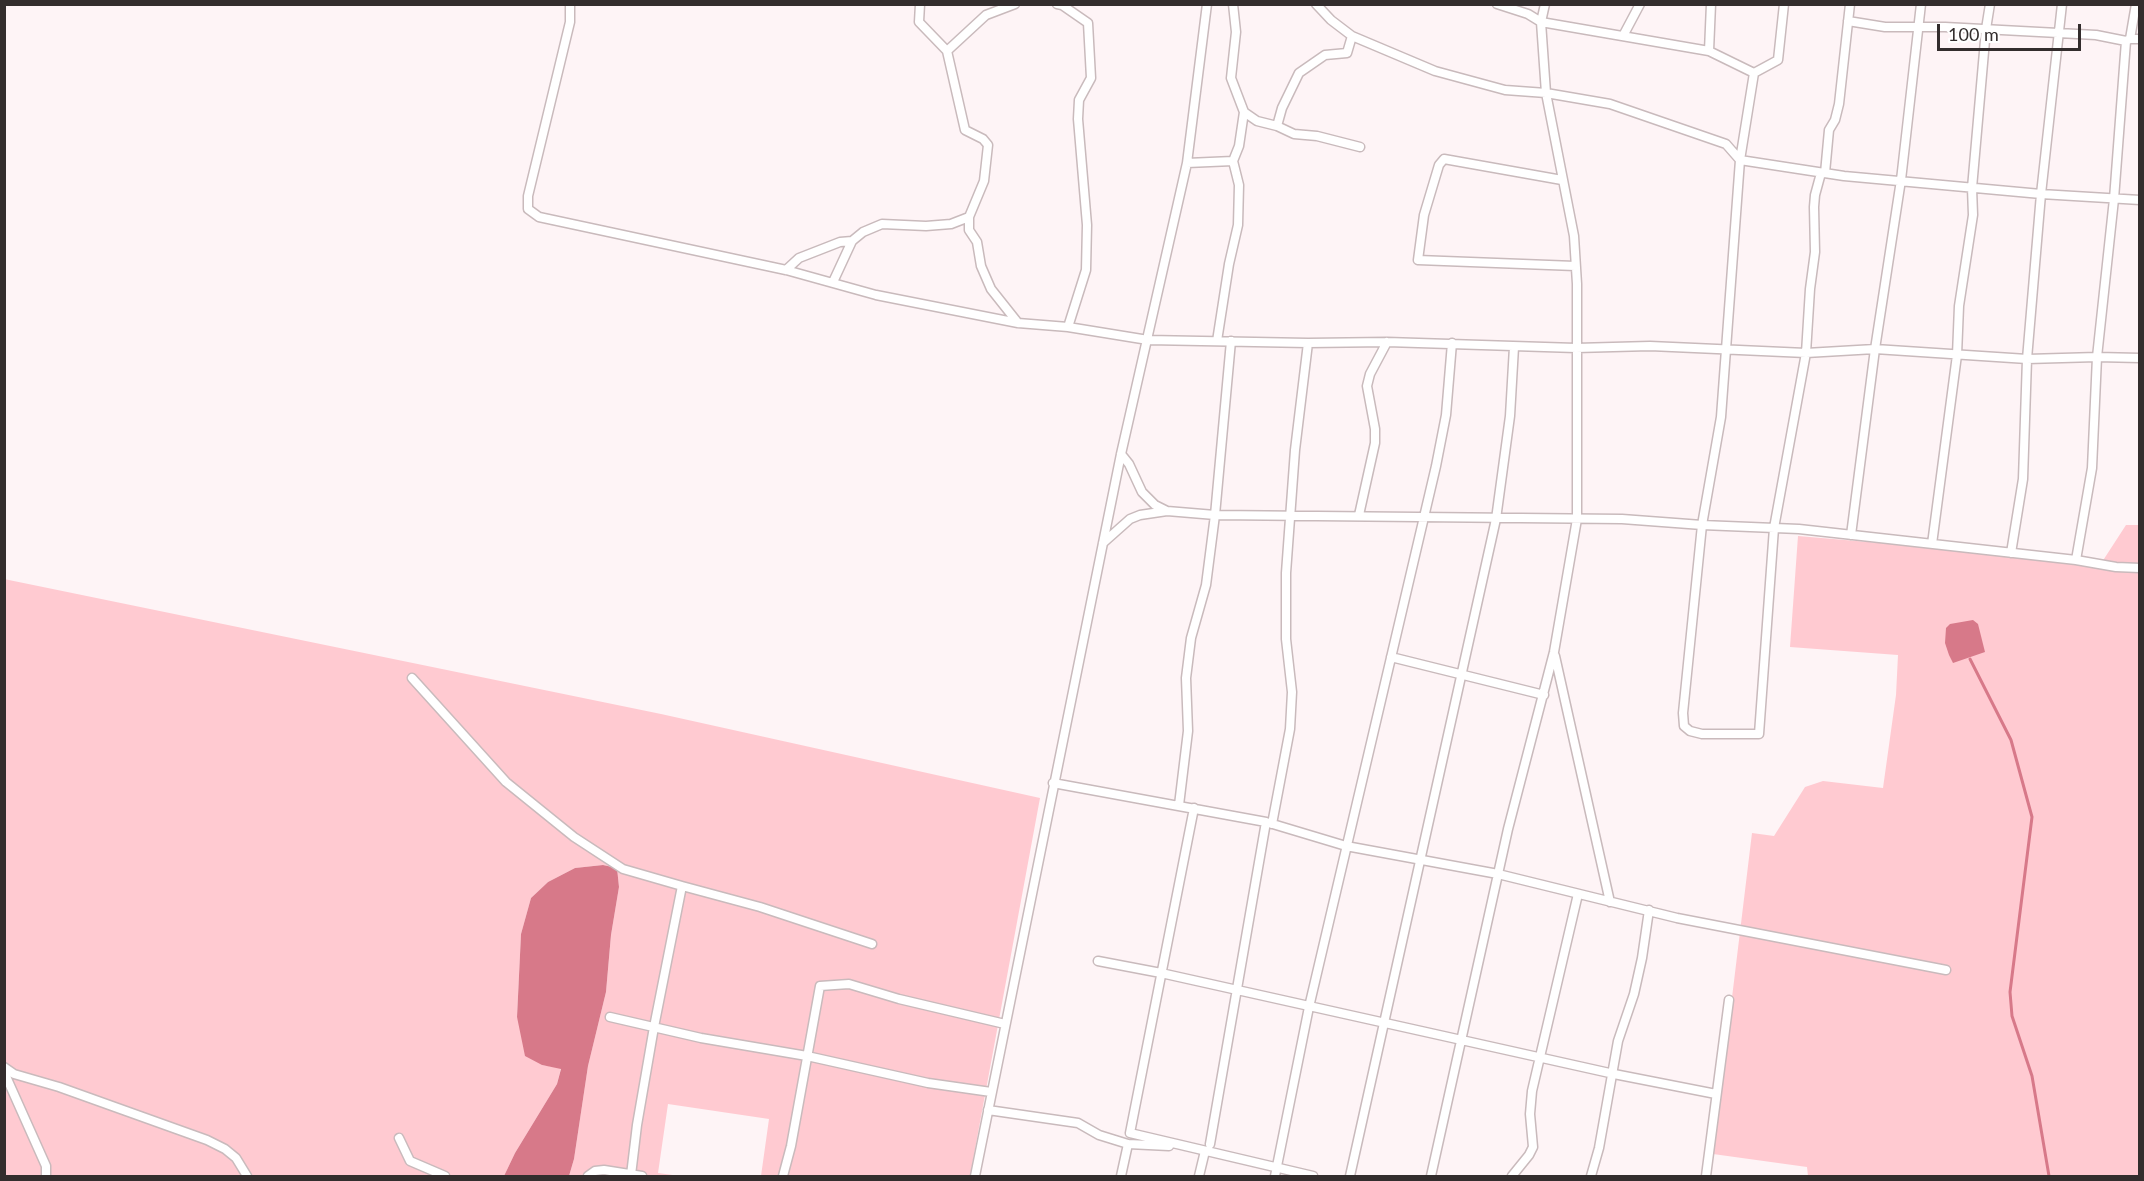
<!DOCTYPE html>
<style>
body{margin:0}
#map{position:relative;width:2144px;height:1181px;overflow:hidden;background:#fef4f6;font-family:Lato,sans-serif}
canvas{display:block}
.frame{position:absolute;inset:0;border:6px solid #332d2d;pointer-events:none}
.scale{position:absolute;left:1937px;top:24px;width:144px;height:27px;box-sizing:border-box;border:3px solid #332d2d;border-top:0;padding-left:8px;font-size:18px;line-height:21px;white-space:nowrap;color:#332d2d;-webkit-text-stroke:4px #fff;paint-order:stroke}
</style>
<div id="map">
<canvas width="2144" height="1181"></canvas>
<div class="frame"></div>
<div class="scale">100 m</div>
</div>
<script>
const g = document.querySelector('canvas').getContext('2d');
g.lineJoin = 'round';
function fillPath(path, color) { g.fillStyle = color; g.fill(path, 'evenodd'); }
const toPath = rows => new Path2D(rows.map(r => 'M' + r).join(''));
function trace(path, color, width, dash) { g.strokeStyle = color; g.lineWidth = width; g.lineCap = dash ? 'butt' : 'round'; g.setLineDash(dash || []); g.stroke(path); }
const green = toPath([
 [2126,525,2139,525,2139,1176,1808,1176,1807,1167,1713,1154,1752,833,1774,836,1805,787,1823,781,1883,788,1896,695,1898,655,1790,647,1798,536,2102,562],
 [4,579,661,714,1040,798,970,1176,761,1176,769,1119,668,1104,658,1173,680,1176,569,1176,574,1159,588,1066,606,992,611,935,619,887,617,868,603,865,575,868,548,882,531,898,521,934,517,1017,542,1065,561,1068,557,1084,515,1153,504,1176,5,1176]
]);
const water = toPath([
 [1973,620,1978,624,1985,652,1953,663,1949,655,1945,643,1946,628,1950,624],
 [603,865,617,868,619,887,611,935,606,992,588,1066,574,1159,569,1176,504,1176,515,1153,557,1084,561,1069,542,1065,525,1056,517,1017,521,934,531,898,548,882,575,868]
]);
const stream = toPath([
 [1970,659,2011,740,2032,817,2010,992,2012,1016,2032,1076,2049,1176]
]);
const minor = toPath([
 [570,4,570,22,528,196,528,209,539,217,786,270,876,295,1018,323,1068,327,1148,340,1308,343,1387,342,1576,348,1650,346,1806,353,1875,349,2027,359,2097,357,2140,358],
 [920,4,919,22,947,51,965,130,983,139,988,145,984,181,969,217,969,230,977,242,981,266,991,289,1018,323],
 [1057,4,1062,5,1088,23,1091,78,1079,100,1078,119,1087,225,1086,270,1068,327],
 [1233,4,1236,32,1231,78,1244,112,1257,121,1277,126,1294,134,1317,136,1360,147],
 [1316,4,1331,20,1352,36,1435,71,1505,90,1546,93,1610,104,1726,144,1740,160,1844,176,2041,194,2140,200],
 [1497,4,1528,14,1541,22,1545,4],
 [1711,4,1709,51,1754,73,1740,160,1721,417,1702,525,1683,713,1684,726,1690,731,1702,734,1759,734,1774,528,1806,353,1810,289,1815,252,1814,207,1815,195,1821,173],
 [1848,21,1885,27,1945,27,2096,35,2126,41,2130,39,2140,39],
 [1623,36,1640,4],
 [2130,39,2136,4],
 [947,51,986,15,1015,4],
 [1754,73,1778,60,1784,4],
 [1277,126,1282,108,1299,73,1325,55,1347,53,1352,36],
 [1233,161,1239,146,1244,112],
 [1187,163,1233,161,1239,185,1238,225,1229,264,1217,341],
 [1825,173,1829,130,1835,120,1839,104,1850,4],
 [1562,180,1444,159,1439,165,1424,215,1418,260,1575,266],
 [786,270,799,258,840,242,852,241],
 [833,282,852,241,863,232,882,224,926,226,951,224,969,217],
 [1121,454,1129,464,1142,492,1155,505,1167,511,1215,515,1622,519,1702,525,1799,529,2076,560,2116,567,2140,568],
 [1359,515,1375,443,1375,429,1367,386,1370,374,1387,342],
 [1851,535,1875,349,1901,180,1921,4],
 [1103,543,1130,519,1140,515,1167,511],
 [1932,544,1957,355,1959,306,1973,215,1972,188,1986,29,1990,4],
 [2011,553,2023,479,2027,359,2041,194,2062,4],
 [2076,560,2092,468,2097,357,2114,199,2126,41],
 [1555,656,1610,902],
 [1391,657,1544,695],
 [412,678,506,782,574,837,623,869,682,886,654,1027,637,1125,631,1175],
 [1053,783,1266,822,1346,846,1498,874,1677,918,1946,970],
 [1179,805,1188,731,1186,678,1191,638,1206,585,1215,515,1231,341],
 [1194,808,1130,1133,1313,1176],
 [1272,824,1290,729,1292,692,1286,639,1286,573,1295,450,1308,343],
 [682,886,760,907,872,944],
 [1098,961,1161,973,1614,1074,1716,1094],
 [610,1017,701,1038,807,1056,928,1083,991,1092],
 [4,1067,14,1074,59,1087,207,1140,225,1149,236,1158,247,1176],
 [4,1072,46,1166,46,1176],
 [988,1110,1078,1123,1099,1135,1128,1144,1169,1146],
 [399,1138,410,1161,445,1176],
 [1210,1144,1266,822],
 [588,1176,595,1171,604,1170,642,1176],
 [783,1176,791,1146,820,986,849,984,899,999,1005,1024],
 [975,1176,1121,454,1187,163,1207,4],
 [1121,1176,1128,1144],
 [1199,1176,1205,1151],
 [1275,1176,1309,1007,1436,466,1446,415,1452,343],
 [1350,1176,1496,519,1510,416,1514,347],
 [1431,1176,1508,829,1554,652,1577,519,1577,284,1574,236,1546,93,1541,22,1709,51],
 [1512,1176,1529,1155,1533,1147,1530,1114,1532,1091,1578,894],
 [1591,1176,1599,1148,1618,1041,1634,994,1642,958,1649,910],
 [1706,1176,1729,1000]
]);
fillPath(green, '#ffcad1');
fillPath(water, '#d77989');
trace(stream, '#d77989', 3);
trace(minor, '#c9babc', 11);
trace(minor, '#fff', 8);
</script>
